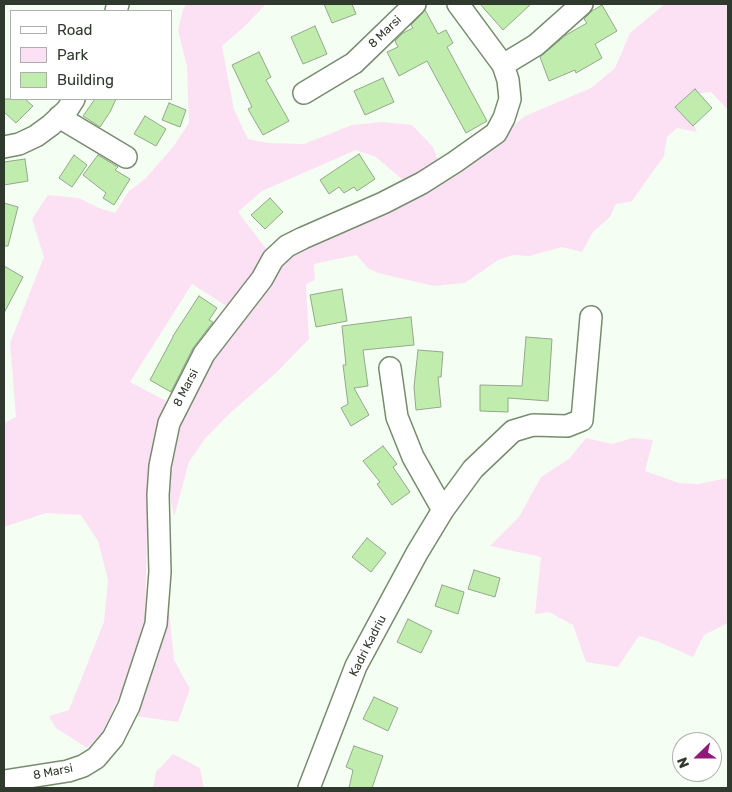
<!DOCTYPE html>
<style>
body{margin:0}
#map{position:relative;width:732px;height:792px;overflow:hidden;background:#f5fef2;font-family:Rubik,sans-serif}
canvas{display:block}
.frame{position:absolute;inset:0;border:5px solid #30392d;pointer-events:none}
.legend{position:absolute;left:10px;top:10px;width:162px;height:90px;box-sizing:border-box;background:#fff;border:1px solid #acb0ab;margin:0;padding:6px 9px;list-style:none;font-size:15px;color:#30392d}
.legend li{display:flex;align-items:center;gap:10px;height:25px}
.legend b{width:25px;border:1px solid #acb0ab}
.north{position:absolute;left:672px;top:732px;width:50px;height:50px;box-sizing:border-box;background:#fff;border:1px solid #acb0ab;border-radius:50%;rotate:248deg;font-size:14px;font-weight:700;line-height:20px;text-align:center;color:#30392d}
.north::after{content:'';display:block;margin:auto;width:18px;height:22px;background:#8f1a7a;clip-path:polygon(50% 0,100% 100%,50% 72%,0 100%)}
</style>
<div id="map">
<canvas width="732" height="792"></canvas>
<div class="frame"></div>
<ul class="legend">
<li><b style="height:6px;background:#fff"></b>Road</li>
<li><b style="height:14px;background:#fce1f4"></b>Park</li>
<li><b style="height:14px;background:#c0edad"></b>Building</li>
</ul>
<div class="north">N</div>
</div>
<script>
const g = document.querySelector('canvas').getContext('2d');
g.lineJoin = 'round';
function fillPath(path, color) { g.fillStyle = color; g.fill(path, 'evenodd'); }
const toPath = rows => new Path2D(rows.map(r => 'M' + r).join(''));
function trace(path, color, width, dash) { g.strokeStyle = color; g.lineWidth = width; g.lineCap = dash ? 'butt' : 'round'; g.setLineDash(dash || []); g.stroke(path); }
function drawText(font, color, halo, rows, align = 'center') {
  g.font = font + ' Rubik,sans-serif'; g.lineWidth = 4; g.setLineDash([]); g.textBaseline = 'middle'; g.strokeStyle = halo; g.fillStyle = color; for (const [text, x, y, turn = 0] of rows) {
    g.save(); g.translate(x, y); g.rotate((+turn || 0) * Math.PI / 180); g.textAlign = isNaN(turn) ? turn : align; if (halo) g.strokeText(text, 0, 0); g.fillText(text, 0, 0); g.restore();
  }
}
const green = toPath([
 [186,4,266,4,245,26,222,46,234,110,248,139,269,143,304,144,352,125,382,122,412,125,433,147,439,163,404,181,376,157,356,150,262,191,238,212,267,250,231,309,192,284,130,382,172,404,148,479,145,619,122,690,103,732,87,748,56,728,49,716,69,710,104,622,108,580,98,541,81,515,46,513,4,527,4,423,16,417,10,343,44,257,32,219,48,195,79,198,99,208,115,213,129,191,144,180,173,147,189,123,187,66,178,30,183,10],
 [665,4,728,4,728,110,711,92,693,94,686,107,697,132,677,128,667,137,664,156,632,201,616,204,610,217,593,232,582,252,562,247,529,256,513,255,498,260,465,283,434,286,378,273,368,268,356,255,314,264,315,280,306,284,309,339,277,372,228,415,204,440,189,462,174,517,169,491,173,452,180,425,199,379,292,248,495,140,525,116,591,88,615,68,630,33],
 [586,438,612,444,633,438,653,440,645,471,679,483,698,484,728,478,728,623,704,635,693,657,659,642,639,636,618,667,586,662,573,625,549,612,535,614,541,557,490,546,519,517,541,477,569,459],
 [169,609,174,660,190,689,178,722,135,716],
 [173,754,200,768,204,788,153,788,156,772]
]);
const building = toPath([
 [324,4,352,4,356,14,332,23,324,4],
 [480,4,531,4,503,30,480,4],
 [602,5,617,31,595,44,602,58,576,73,575,70,549,81,540,57,566,35,587,23,584,19,592,11,602,5],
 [425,10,438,34,446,30,453,43,447,47,487,121,466,133,427,61,399,76,387,52,398,47,395,41,403,33,413,28,411,25,425,10],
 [315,26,327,54,303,64,291,37,315,26],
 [259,52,271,77,266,80,289,121,263,135,248,109,252,107,232,65,259,52],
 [383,78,394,102,365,115,354,91,383,78],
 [695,89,712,108,693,126,675,107,695,89],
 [4,99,25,99,33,106,16,123,4,112,4,99],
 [95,99,116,99,110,112,100,127,83,116,95,99],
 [169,103,186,110,180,127,162,120,169,103],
 [145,116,166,129,156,146,134,134,145,116],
 [359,154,375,179,357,191,354,187,344,193,339,187,329,194,320,180,359,154],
 [74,155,87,165,72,187,59,178,74,155],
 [98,155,118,167,115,170,130,179,114,205,103,198,106,193,83,175,98,155],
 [25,159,28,181,4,185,4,162,25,159],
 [270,198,283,212,265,229,251,215,270,198],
 [4,203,18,207,8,246,4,246,4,203],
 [4,266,23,277,4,313,4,266],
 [342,289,347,321,316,327,310,295,342,289],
 [199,296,217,308,209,320,213,322,193,348,171,392,150,380,173,337,173,336,199,296],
 [411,317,414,345,363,350,368,386,354,388,369,415,351,426,341,408,348,404,343,365,346,365,342,326,411,317],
 [526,337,552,339,548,401,508,398,508,412,480,411,480,385,522,386,526,337],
 [418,350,443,352,441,377,438,377,441,407,416,410,414,387,418,350],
 [383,446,397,464,393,467,410,492,392,505,377,484,380,482,363,461,383,446],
 [367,538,386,553,371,572,352,557,367,538],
 [474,570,500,578,495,597,468,589,474,570],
 [442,585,464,592,458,614,435,606,442,585],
 [408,619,432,631,421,653,397,642,408,619],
 [374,697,398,708,388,731,363,719,374,697],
 [354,746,383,756,372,788,349,788,353,770,346,767,354,746]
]);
const minor = toPath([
 [458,4,503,65,536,45,582,4],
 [116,11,118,4],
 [304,93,354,63,415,4],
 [59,117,126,157],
 [4,147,19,144,36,136,51,125,67,110,74,99],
 [390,368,397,417,413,457,443,510],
 [4,781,68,771,83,766,96,758,113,738,129,706,156,624,160,572,158,495,160,466,169,423,204,354,262,279,273,259,287,246,303,238,383,203,422,183,455,162,496,133,504,118,510,99,508,80,503,65],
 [309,788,356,666,417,553,443,510,473,469,513,431,533,425,567,426,582,420,591,317]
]);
const streetNames = [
 ["8 Marsi",385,32,-44],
 ["8 Marsi",186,388,-63],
 ["Kadri Kadriu",368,646,-63],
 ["8 Marsi",53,772,-11]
];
fillPath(green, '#fce1f4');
fillPath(building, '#c0edad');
trace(building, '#93a88b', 1);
trace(minor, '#778c6f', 24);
trace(minor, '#fff', 21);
drawText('12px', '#30392d', '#fff', streetNames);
</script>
